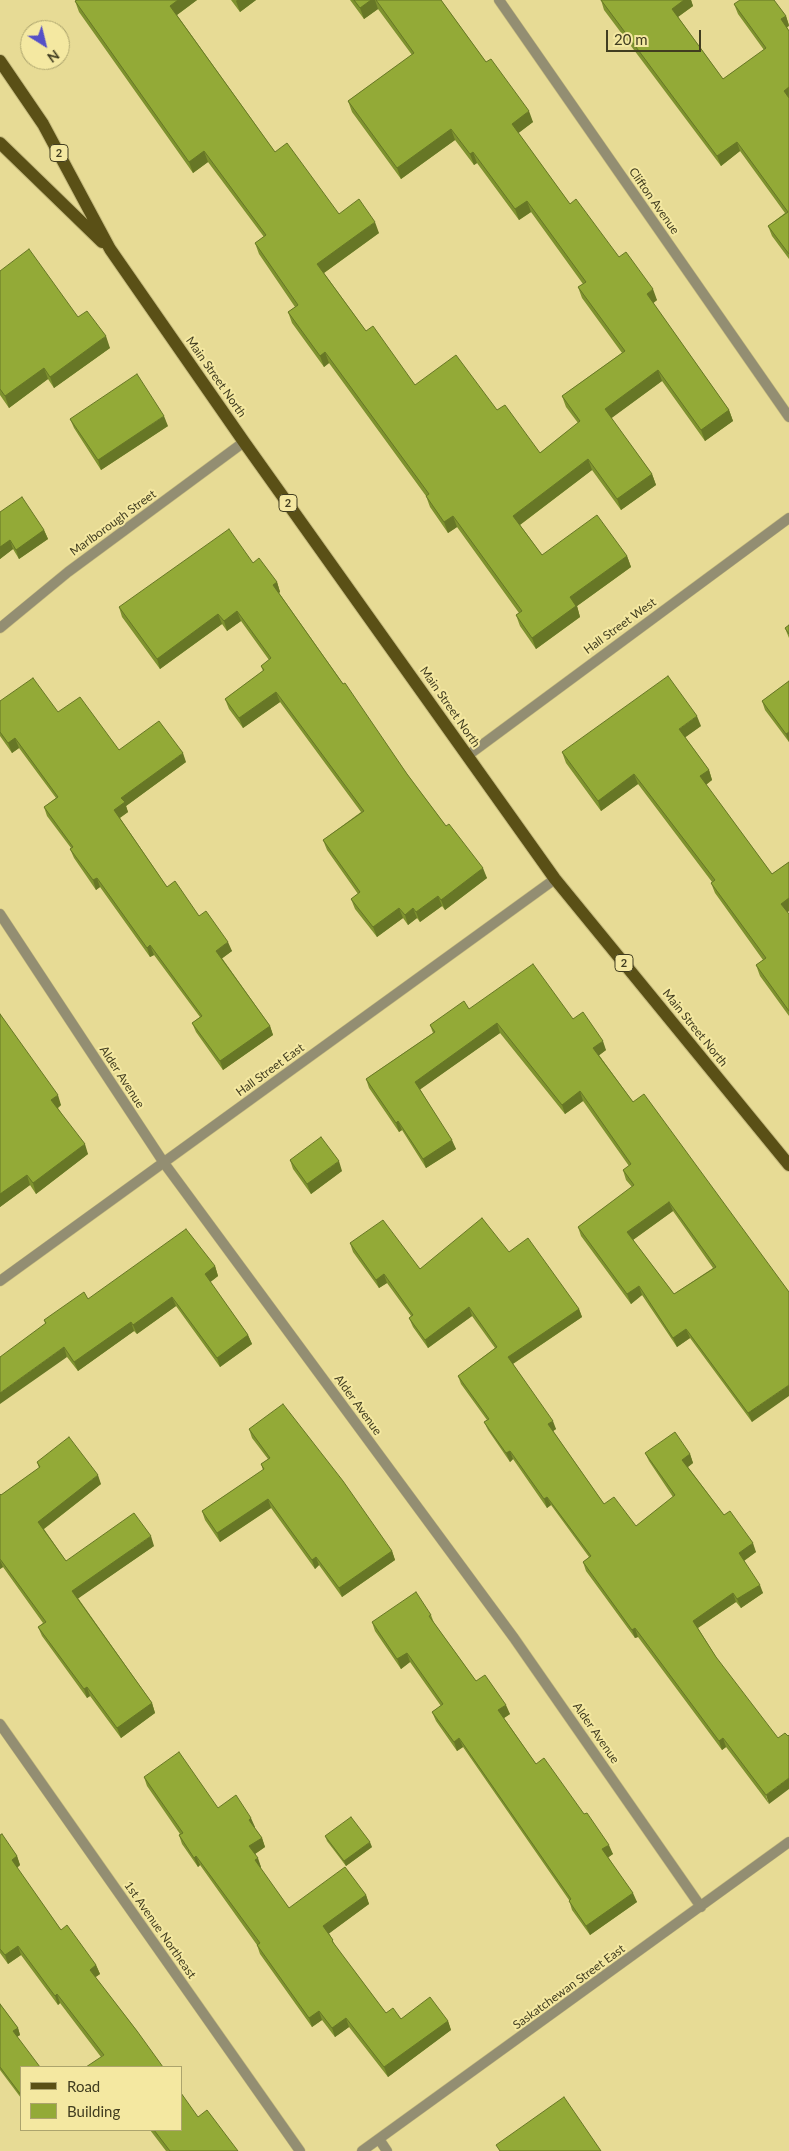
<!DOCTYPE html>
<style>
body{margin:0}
#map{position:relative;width:789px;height:2151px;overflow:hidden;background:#e7db95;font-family:Lato,sans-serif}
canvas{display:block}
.legend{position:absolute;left:20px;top:2066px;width:162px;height:65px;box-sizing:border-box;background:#f4e8a1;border:1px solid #aca46d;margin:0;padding:6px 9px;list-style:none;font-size:15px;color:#413d20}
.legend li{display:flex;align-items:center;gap:10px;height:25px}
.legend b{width:25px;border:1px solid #aca46d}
.north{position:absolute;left:20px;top:20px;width:50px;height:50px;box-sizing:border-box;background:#f4e8a1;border:1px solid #aca46d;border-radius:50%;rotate:144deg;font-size:14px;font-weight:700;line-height:20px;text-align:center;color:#413d20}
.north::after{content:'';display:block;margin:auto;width:18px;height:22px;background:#5550c7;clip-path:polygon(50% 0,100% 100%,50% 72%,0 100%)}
.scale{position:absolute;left:606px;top:30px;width:95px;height:22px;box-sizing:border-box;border:2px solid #413d20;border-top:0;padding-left:6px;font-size:15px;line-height:18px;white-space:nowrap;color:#413d20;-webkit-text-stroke:4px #f4e8a1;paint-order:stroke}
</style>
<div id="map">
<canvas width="789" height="2151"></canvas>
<ul class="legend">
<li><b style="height:6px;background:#5a5016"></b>Road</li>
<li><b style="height:14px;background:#93aa37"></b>Building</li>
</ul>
<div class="north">N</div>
<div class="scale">20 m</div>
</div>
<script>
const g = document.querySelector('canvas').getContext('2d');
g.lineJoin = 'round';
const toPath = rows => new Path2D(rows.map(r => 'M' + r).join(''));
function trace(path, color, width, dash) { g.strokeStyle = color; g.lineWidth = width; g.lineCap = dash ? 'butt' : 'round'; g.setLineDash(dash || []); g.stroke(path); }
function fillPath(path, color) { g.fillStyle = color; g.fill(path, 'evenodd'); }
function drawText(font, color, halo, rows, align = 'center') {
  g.font = font + ' Lato,sans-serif'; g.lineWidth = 4; g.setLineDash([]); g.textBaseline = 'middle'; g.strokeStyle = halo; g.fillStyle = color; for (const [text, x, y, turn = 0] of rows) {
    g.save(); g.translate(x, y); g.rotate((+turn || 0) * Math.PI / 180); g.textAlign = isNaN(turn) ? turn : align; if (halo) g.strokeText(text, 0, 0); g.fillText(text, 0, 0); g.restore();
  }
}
const minor = toPath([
 [499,0,789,417],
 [0,628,68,572,244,442],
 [467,756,789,518],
 [0,914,164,1163,514,1638,701,1907],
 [0,1281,555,879],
 [0,1724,300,2151],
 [379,2139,387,2151],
 [362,2151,789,1842]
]);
const primary = toPath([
 [0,61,43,124,110,249,244,442,555,879,789,1165],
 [0,143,102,242]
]);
const wall = toPath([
 [77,0,197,0,177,15,275,152,339,214,379,233,324,273,366,331,415,385,497,410,540,453,578,423,566,407,562,396,622,353,582,298,578,287,583,284,531,212,519,220,477,163,474,165,455,140,401,179,352,112,348,101,412,55,378,9,364,19,350,0,441,0,486,62,533,122,518,133,570,204,657,300,653,303,729,410,733,421,705,441,662,381,611,418,652,474,656,485,621,510,592,470,520,525,542,555,627,556,631,567,577,606,580,617,536,649,520,626,516,615,519,613,457,527,448,533,430,507,426,496,329,363,324,367,292,323,288,312,295,307,259,254,255,243,264,237,208,162,193,173,79,12,75,1],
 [231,0,256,0,240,12],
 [601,0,691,0,693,6,678,17,723,79,764,50,738,14,734,4,786,16,789,25,787,27,789,31,789,259,772,236,768,226,785,213,740,151,721,166,604,10],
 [0,271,78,317,110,348,54,388,48,379,9,408,0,395],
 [70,419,168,426,101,470,74,428],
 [0,512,44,530,48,539,19,559,13,549,0,559],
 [253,563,277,582,280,592,279,593,407,774,446,826,487,878,445,910,442,906,420,922,417,918,408,925,403,918,377,937,355,909,351,899,358,894,327,850,323,840,361,812,280,702,243,728,229,709,225,699,263,671,261,666,269,660,241,621,227,631,222,624,160,669,122,617,119,607],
 [789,625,789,638,785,628],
 [789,681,789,742,765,710,762,701],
 [0,701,58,712,119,750,186,762,126,806,128,812,120,818,167,887,199,916,232,951,222,958,270,1026,273,1035,223,1070,196,1032,192,1023,200,1017,154,955,150,957,100,887,96,890,74,858,70,849,71,848,47,816,44,807,56,798,19,748,12,753,0,736],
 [701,726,685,737,709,770,712,780,706,785,772,874,789,862,789,911,787,912,789,914,789,1016,760,976,756,965,763,960,715,893,711,883,712,882,638,784,601,811,566,763,562,752],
 [469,1009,573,1019,606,1050,599,1055,633,1102,789,1292,752,1422,690,1338,677,1347,642,1295,631,1304,581,1236,578,1227,632,1187,626,1180,623,1170,629,1166,583,1101,565,1114,500,1033,420,1089,456,1149,426,1168,402,1130,399,1132,369,1088,366,1079,433,1033,430,1025],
 [673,1211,713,1268,674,1294,633,1240],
 [0,1014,61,1105,58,1108,88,1154,36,1194,30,1185,0,1207],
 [290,1160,342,1171,311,1194,293,1169],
 [350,1243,420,1269,509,1252,579,1309,582,1317,513,1364,556,1429,553,1431,604,1504,636,1526,673,1497,649,1461,645,1453,690,1454,693,1463,688,1467,724,1515,756,1552,744,1561,763,1593,741,1608,736,1602,698,1628,716,1657,769,1804,726,1747,722,1750,638,1637,635,1638,586,1571,583,1562,589,1557,551,1505,547,1508,513,1459,510,1462,488,1430,484,1422,487,1420,461,1384,458,1376,495,1348,472,1316,428,1348,413,1327,409,1318,411,1316,387,1283,379,1288,353,1252],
 [215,1266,218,1276,210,1282,248,1335,252,1344,220,1367,176,1306,137,1334,134,1331,78,1371,67,1357,45,1323,44,1320,88,1299],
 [249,1429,392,1551,395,1560,342,1597,319,1565,315,1569,271,1508,220,1542,205,1520,202,1511,263,1470,261,1464,268,1459,252,1438],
 [37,1462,101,1484,44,1529,66,1561,154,1546,78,1598,152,1703,155,1713,121,1738,90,1696,87,1698,42,1636,38,1627,43,1623,3,1567,0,1569,0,1494,1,1495,39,1468],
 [431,1615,434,1623,476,1681,510,1714,504,1718,536,1764,613,1854,608,1857,637,1902,590,1935,572,1910,569,1900,463,1747,457,1751,436,1721,432,1712,441,1706,410,1662,401,1669,375,1631,372,1622],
 [144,1777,218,1808,255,1827,254,1827,262,1838,265,1847,255,1854,261,1867,260,1868,289,1908,366,1895,369,1904,329,1933,336,1947,386,2013,401,2019,448,2021,451,2030,388,2077,349,2027,335,2037,322,2020,312,2027,260,1954,257,1945,200,1865,198,1867,182,1844,179,1835,180,1834,147,1786],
 [0,1835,17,1856,20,1865,17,1868,61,1930,96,1965,100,1974,95,1977,137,2031,101,2057,60,2003,58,2005,21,1955,8,1964,0,1953],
 [325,1836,372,1847,346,1866,327,1841],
 [0,2004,18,2028,20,2035,17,2037,21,2067,21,2098,0,2070],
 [198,2117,238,2151,166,2151,150,2130,181,2130]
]);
const shadedWall = toPath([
 [178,0,197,0,174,17,170,6],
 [237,0,256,0,240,12,236,1],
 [371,0,375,0,378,9,364,19,360,8],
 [684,0,691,0,693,6,675,19,672,9],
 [786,16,789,26,784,29,781,19],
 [789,87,789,99,784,91],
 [529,111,533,122,516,135,512,124],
 [451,129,455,140,401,179,397,168],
 [737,142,740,151,721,166,717,156],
 [204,151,208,162,193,173,189,162],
 [473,152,477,163,474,165,470,154],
 [527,201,531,212,519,220,515,209],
 [375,222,379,233,321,275,317,264],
 [653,289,657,300,651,305,647,294],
 [106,336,110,348,54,388,50,377],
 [325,352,329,363,324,367,320,356],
 [44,368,48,379,9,408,5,396],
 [658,370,662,381,609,420,605,409],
 [729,410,733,421,705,441,701,430],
 [164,416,168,426,101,470,98,460],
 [588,459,592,470,517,527,513,516],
 [652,474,656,485,621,510,617,499],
 [453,516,457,527,448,533,444,522],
 [44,530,48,539,19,559,16,550],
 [10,540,13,549,0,559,0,547],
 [627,556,631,567,577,606,580,617,536,649,532,638,570,597],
 [277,582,280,592,276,595,273,585],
 [237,611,241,621,227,631,224,621],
 [218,614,222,624,160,669,157,659],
 [276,692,280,702,243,728,239,718],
 [697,716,701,726,683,739,679,729],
 [789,732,789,742,786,734],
 [15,738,19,748,12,753,8,743],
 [183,753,186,762,126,806,128,812,118,819,114,810,121,798],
 [709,770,712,780,704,786,700,776],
 [634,774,638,784,601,811,598,801],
 [483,868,487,878,445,910,441,900],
 [97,878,100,887,96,890,93,880],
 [438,896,442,906,420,922,416,912],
 [789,898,789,911,785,914,781,904],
 [399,908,403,918,377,937,373,927],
 [413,908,417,918,408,925,405,915],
 [228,942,232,951,220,960,216,951],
 [150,945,154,955,150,957,147,948],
 [497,1023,500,1033,418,1091,415,1082],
 [270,1026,273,1035,223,1070,220,1061],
 [603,1041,606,1050,597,1057,593,1048],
 [580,1091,583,1101,565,1114,562,1105],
 [58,1095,61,1105,55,1110,51,1100],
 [398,1121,402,1130,399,1132,396,1123],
 [452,1140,456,1149,426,1168,423,1159],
 [85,1144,88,1154,36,1194,33,1183],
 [339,1161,342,1171,311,1194,307,1184],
 [27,1175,30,1185,0,1207,0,1194],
 [669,1202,673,1211,630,1242,627,1232],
 [215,1266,218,1276,208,1284,205,1274],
 [384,1274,387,1283,379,1288,376,1280],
 [639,1286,642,1295,631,1304,627,1294],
 [172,1297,176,1306,137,1334,133,1325],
 [469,1307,472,1316,428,1348,425,1340],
 [579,1309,582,1317,511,1365,508,1357],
 [131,1322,134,1331,78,1371,74,1362],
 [686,1329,690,1338,677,1347,673,1338],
 [248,1335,252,1344,220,1367,217,1358],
 [64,1347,67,1357,0,1404,0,1393],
 [789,1385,789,1396,752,1422,748,1413],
 [553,1421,556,1429,552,1432,548,1424],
 [510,1451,513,1459,510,1462,506,1453],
 [690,1454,693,1463,685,1469,682,1460],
 [98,1475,101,1484,41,1531,38,1522],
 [547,1497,551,1505,547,1508,544,1499],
 [268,1499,271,1508,220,1542,217,1533],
 [151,1536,154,1546,76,1600,72,1591],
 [753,1543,756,1552,742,1562,739,1553],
 [392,1551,395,1560,342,1597,339,1588],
 [316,1557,319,1565,315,1569,312,1560],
 [0,1560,3,1567,0,1569],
 [760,1585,763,1593,741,1608,737,1599],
 [733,1593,736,1602,696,1629,693,1621],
 [635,1628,638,1637,635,1638,632,1630],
 [407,1653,410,1662,401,1669,397,1659],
 [87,1687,90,1696,87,1698,84,1689],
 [152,1703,155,1713,121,1738,117,1728],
 [506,1705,510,1714,501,1720,498,1710],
 [459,1738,463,1747,457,1751,454,1742],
 [723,1738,726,1747,722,1750,719,1741],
 [789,1778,789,1789,769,1804,766,1795],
 [251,1818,255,1827,252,1829,249,1820],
 [262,1838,265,1847,252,1856,249,1846],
 [370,1842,372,1847,346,1866,344,1861],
 [609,1845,613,1854,606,1859,602,1849],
 [17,1856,20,1865,15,1869,12,1860],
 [196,1856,200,1865,198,1867,194,1858],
 [258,1858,261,1867,258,1870,255,1860],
 [633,1893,637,1902,590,1935,586,1926],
 [366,1895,369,1904,327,1935,323,1926],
 [18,1946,21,1955,8,1964,5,1955],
 [96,1965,100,1974,93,1979,90,1970],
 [57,1994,60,2003,58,2005,55,1996],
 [319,2011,322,2020,312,2027,309,2018],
 [346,2018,349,2027,335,2037,332,2028],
 [448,2021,451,2030,388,2077,384,2067],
 [18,2028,20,2035,15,2038,13,2031]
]);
const building = toPath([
 [77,0,178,0,170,6,275,152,287,143,339,214,359,199,375,222,317,264,366,331,373,326,415,385,456,355,497,410,505,405,540,453,580,421,562,396,625,351,578,287,586,282,527,201,515,209,473,152,470,154,451,129,397,168,348,101,414,53,376,0,441,0,486,62,491,59,529,111,512,124,570,204,576,199,619,257,626,252,653,289,647,294,729,410,701,430,658,370,605,409,652,474,617,499,588,459,513,516,542,555,597,515,627,556,570,597,576,606,532,638,516,615,522,611,453,516,444,522,426,496,429,494,325,352,320,356,288,312,298,305,255,243,266,235,204,151,189,162,75,1,77,0],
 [354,0,371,0,360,8,354,0],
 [601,0,684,0,672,9,723,79,766,48,734,4,740,0,774,0,786,16,781,19,789,31,789,87,784,91,789,98,789,254,768,226,788,212,737,142,717,156,601,0],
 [29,249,78,317,87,311,106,336,50,377,44,368,5,396,0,389,0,271,29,249],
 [137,374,164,416,98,460,70,419,137,374],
 [22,497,44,530,16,550,10,540,0,547,0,512,22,497],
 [229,529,253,563,259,558,277,582,273,585,343,684,345,683,407,774,446,826,449,824,483,868,441,900,438,896,416,912,413,908,405,915,399,908,373,927,351,899,360,892,323,840,364,811,276,692,239,718,225,699,264,670,261,666,271,658,237,611,224,621,218,614,157,659,119,607,229,529],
 [789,625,789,634,785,628,789,625],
 [668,676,697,716,679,729,709,770,700,776,772,874,789,862,789,898,781,904,789,914,789,1011,756,965,766,958,711,883,715,880,634,774,598,801,562,752,668,676],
 [33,678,58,712,80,697,119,750,159,721,183,753,121,798,125,802,114,810,167,887,175,881,199,916,206,911,228,942,216,951,270,1026,220,1061,192,1023,202,1016,150,945,147,948,97,878,93,880,70,849,73,847,44,807,58,797,15,738,8,743,0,732,0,701,33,678],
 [789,681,789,732,786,734,762,701,789,681],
 [533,964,573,1019,583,1012,603,1041,593,1048,633,1102,644,1094,789,1292,789,1385,748,1413,686,1329,673,1338,639,1286,627,1294,578,1227,634,1185,623,1170,631,1164,580,1091,562,1105,497,1023,415,1082,452,1140,423,1159,398,1121,396,1123,366,1079,435,1032,430,1025,464,1001,469,1009,533,964],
 [669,1202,716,1267,674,1294,627,1232,669,1202],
 [0,1014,58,1095,51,1100,85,1144,33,1183,27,1175,0,1194,0,1014],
 [321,1137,339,1161,307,1184,290,1160,321,1137],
 [482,1218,509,1252,528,1238,579,1309,508,1357,553,1421,548,1424,604,1504,614,1497,636,1526,675,1495,645,1453,675,1432,690,1454,682,1460,724,1515,730,1511,753,1543,739,1553,760,1585,737,1599,733,1593,693,1621,716,1657,778,1738,785,1733,788,1736,789,1735,789,1778,766,1795,723,1738,719,1741,635,1628,632,1630,583,1562,591,1556,547,1497,544,1499,510,1451,506,1453,484,1422,489,1419,458,1376,497,1347,469,1307,425,1340,409,1318,413,1315,384,1274,376,1280,350,1243,383,1220,420,1269,482,1218],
 [186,1229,215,1266,205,1274,248,1335,217,1358,172,1297,133,1325,131,1322,74,1362,64,1347,0,1393,0,1357,46,1323,44,1320,84,1292,88,1299,186,1229],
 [283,1404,343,1481,392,1551,339,1588,316,1557,312,1560,268,1499,217,1533,202,1511,264,1469,261,1464,270,1458,249,1429,283,1404],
 [69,1437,98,1475,38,1522,66,1561,134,1513,151,1536,72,1591,152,1703,117,1728,87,1687,84,1689,38,1627,46,1622,0,1559,0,1494,1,1495,40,1467,37,1462,69,1437],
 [416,1592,431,1615,429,1616,476,1681,485,1675,506,1705,498,1710,536,1764,544,1758,584,1814,587,1813,609,1845,602,1849,633,1893,586,1926,569,1901,571,1899,459,1738,454,1742,432,1712,443,1704,407,1653,397,1659,372,1622,416,1592],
 [179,1752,218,1808,236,1795,251,1818,249,1820,262,1838,249,1846,258,1858,255,1860,289,1908,345,1867,366,1895,323,1926,333,1940,332,1941,386,2013,393,2008,401,2019,430,1997,448,2021,384,2067,346,2018,332,2028,319,2011,309,2018,257,1945,260,1943,196,1856,194,1858,179,1835,183,1833,144,1777,179,1752],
 [351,1817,370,1842,344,1861,325,1836,351,1817],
 [2,1834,17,1856,12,1860,61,1930,67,1925,96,1965,90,1970,137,2031,163,2067,86,2067,104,2055,57,1994,55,1996,18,1946,5,1955,0,1949,0,1835,2,1834],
 [0,2004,18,2028,13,2031,40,2067,21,2067,21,2095,0,2067,0,2004],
 [181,2093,198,2117,207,2110,238,2151,170,2151,154,2130,181,2130,181,2093],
 [564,2097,601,2151,500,2151,496,2145,564,2097]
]);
const shields = [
 [59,153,18],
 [288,503,18],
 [624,963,18]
];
const shieldNames = [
 ["2",59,153],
 ["2",288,503],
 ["2",624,963]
];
const streetNames = [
 ["Clifton Avenue",654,201,55],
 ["Main Street North",216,377,55],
 ["Marlborough Street",113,523,-36],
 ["Hall Street West",620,626,-36],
 ["Main Street North",450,707,55],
 ["Main Street North",695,1028,51],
 ["Hall Street East",270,1070,-36],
 ["Alder Avenue",122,1077,57],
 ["Alder Avenue",358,1405,54],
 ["Alder Avenue",596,1733,55],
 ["1st Avenue Northeast",160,1930,55],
 ["Saskatchewan Street East",569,1987,-36]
];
trace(minor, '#c6bb7e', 11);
trace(primary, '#c6bb7e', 14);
trace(minor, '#938e72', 10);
trace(primary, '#5a5016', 12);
fillPath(wall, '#7e922f');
fillPath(shadedWall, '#677726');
fillPath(building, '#93aa37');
trace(building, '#677726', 1);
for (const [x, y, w] of shields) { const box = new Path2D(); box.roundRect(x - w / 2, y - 8.5, w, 17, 4); g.fillStyle = '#f4e8a1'; g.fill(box); trace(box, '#413d20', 1); }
drawText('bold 11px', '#413d20', null, shieldNames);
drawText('12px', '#413d20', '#f4e8a1', streetNames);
</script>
